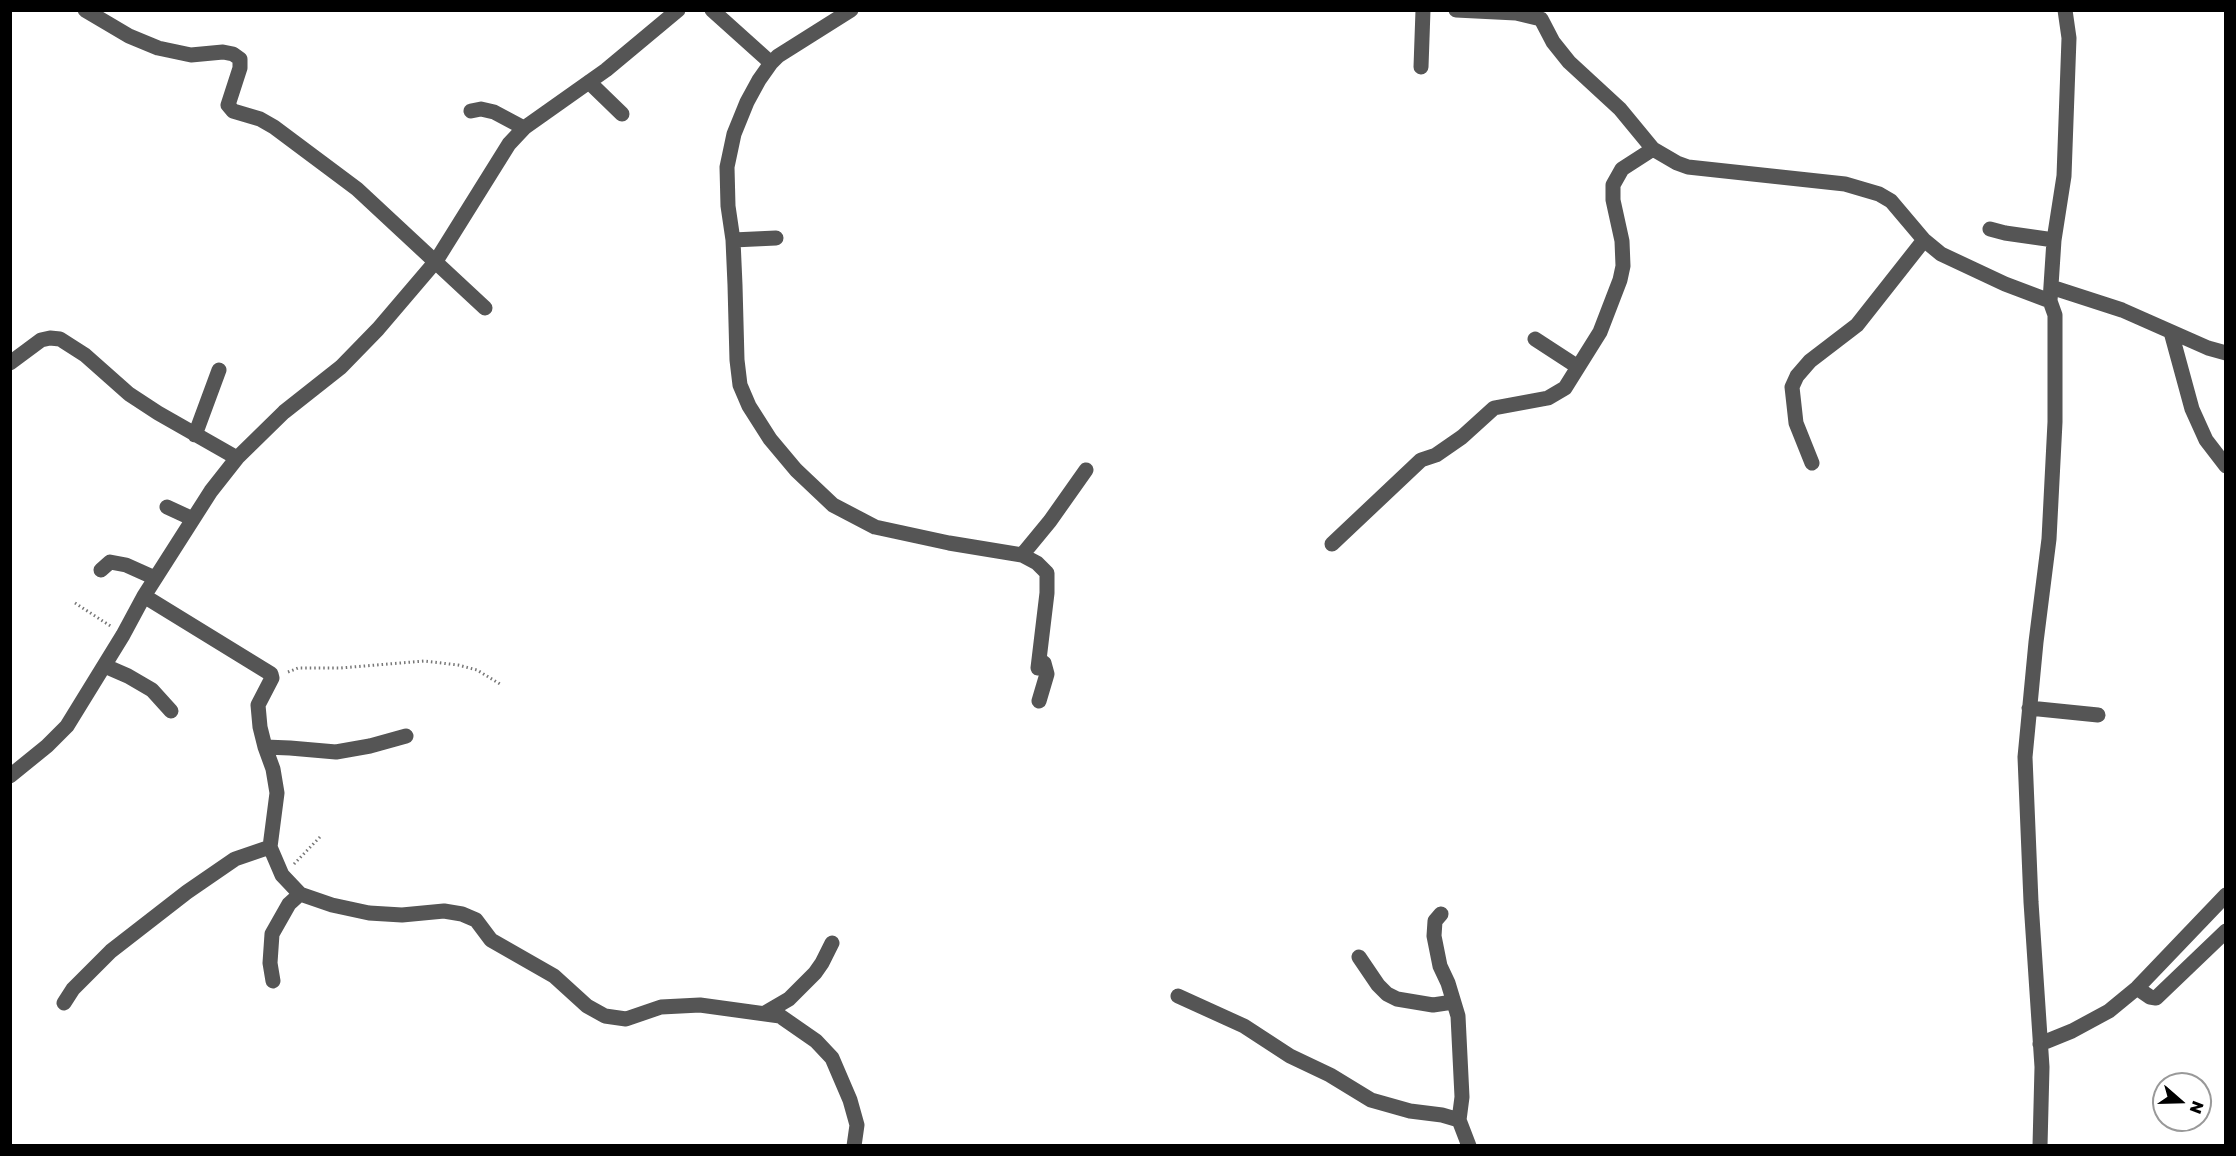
<!DOCTYPE html>
<style>
body{margin:0}
#map{position:relative;width:2236px;height:1156px;overflow:hidden;background:#fff;font-family:"Golos Text",sans-serif}
canvas{display:block}
.frame{position:absolute;inset:0;border:12px solid #000;pointer-events:none}
.north{position:absolute;left:2152px;top:1072px;width:60px;height:60px;box-sizing:border-box;background:#fff;border:2px solid #999;border-radius:50%;rotate:110deg;font-size:16px;font-weight:700;line-height:24px;text-align:center;color:#000}
.north::after{content:'';display:block;margin:auto;width:21px;height:27px;background:#000;clip-path:polygon(50% 0,100% 100%,50% 72%,0 100%)}
</style>
<div id="map">
<canvas width="2236" height="1156"></canvas>
<div class="frame"></div>
<div class="north">N</div>
</div>
<script>
const g = document.querySelector('canvas').getContext('2d');
g.lineJoin = 'round';
const toPath = rows => new Path2D(rows.map(r => 'M' + r).join(''));
function trace(path, color, width, dash) { g.strokeStyle = color; g.lineWidth = width; g.lineCap = dash ? 'butt' : 'round'; g.setLineDash(dash || []); g.stroke(path); }
const path = toPath([
 [75,603,112,627],
 [288,672,298,668,340,668,424,661,458,665,477,670,500,684],
 [294,864,320,837]
]);
const minor = toPath([
 [85,10,129,36,158,48,191,55,223,52,233,54,240,59,240,68,228,105,233,111,260,119,274,127,357,189,485,308],
 [712,10,771,63,778,56,851,10],
 [1456,10,1516,13,1541,19,1553,42,1569,62,1620,109,1653,149,1677,163,1688,167,1845,184,1879,194,1891,201,1924,240,1941,254,2005,284,2050,301],
 [771,63,759,80,747,102,734,134,727,167,728,206,733,240,735,285,737,360,740,385,749,406,770,439,796,470,833,505,875,527,949,543,1022,555,1037,563,1047,573,1047,593,1038,668,1044,663,1047,674,1039,701],
 [1421,67,1423,10],
 [589,82,622,114],
 [471,111,481,109,494,112,524,128],
 [1990,229,2005,233,2054,240],
 [733,240,776,238],
 [2051,287,2122,310,2208,348,2226,353],
 [2171,332,2192,409,2206,440,2226,466],
 [1535,339,1578,367],
 [10,363,41,340,50,338,60,339,85,355,129,394,158,413,237,458],
 [195,435,219,370],
 [1812,463,1796,423,1792,387,1797,376,1810,361,1857,325,1924,240],
 [167,507,193,519],
 [1332,544,1421,460,1436,455,1462,437,1494,408,1548,398,1565,388,1600,332,1620,280,1623,266,1622,241,1613,200,1613,185,1622,169,1653,149],
 [1022,555,1050,521,1086,470],
 [101,570,110,562,126,565,155,578],
 [144,596,271,674,272,678,258,705,260,727,265,747,273,769,277,793,270,847,282,875,300,894,332,905,369,913,402,915,444,911,462,914,476,920,491,940,554,976,587,1006,605,1016,626,1019,661,1007,700,1005,780,1016,816,1041,832,1058,850,1100,857,1125,854,1146],
 [105,666,128,676,152,690,171,711],
 [2029,708,2098,715],
 [265,747,290,748,336,752,370,746,406,736],
 [10,776,47,746,67,726,123,635,144,596,211,491,237,458,284,412,341,367,378,329,436,261,509,144,524,128,606,70,678,10],
 [1441,914,1435,921,1434,936,1440,966,1448,983,1458,1016,1462,1097,1459,1120],
 [1359,957,1378,985,1387,994,1397,999,1433,1005,1453,1002],
 [273,981,270,963,272,934,289,904,300,894],
 [2137,988,2150,997,2156,998,2226,931],
 [1178,996,1244,1026,1290,1056,1330,1075,1371,1100,1410,1111,1442,1115,1459,1120,1469,1146],
 [64,1003,73,989,111,951,187,892,235,859,270,847],
 [765,1013,789,999,815,973,822,963,832,943],
 [2040,1044,2072,1031,2109,1011,2137,988,2226,895],
 [2040,1146,2042,1067,2031,902,2025,757,2036,642,2049,539,2055,422,2055,315,2050,301,2054,240,2064,176,2069,38,2065,10]
]);
trace(path, '#777', 3, [1.5, 3]);
trace(minor, '#555', 15);
</script>
